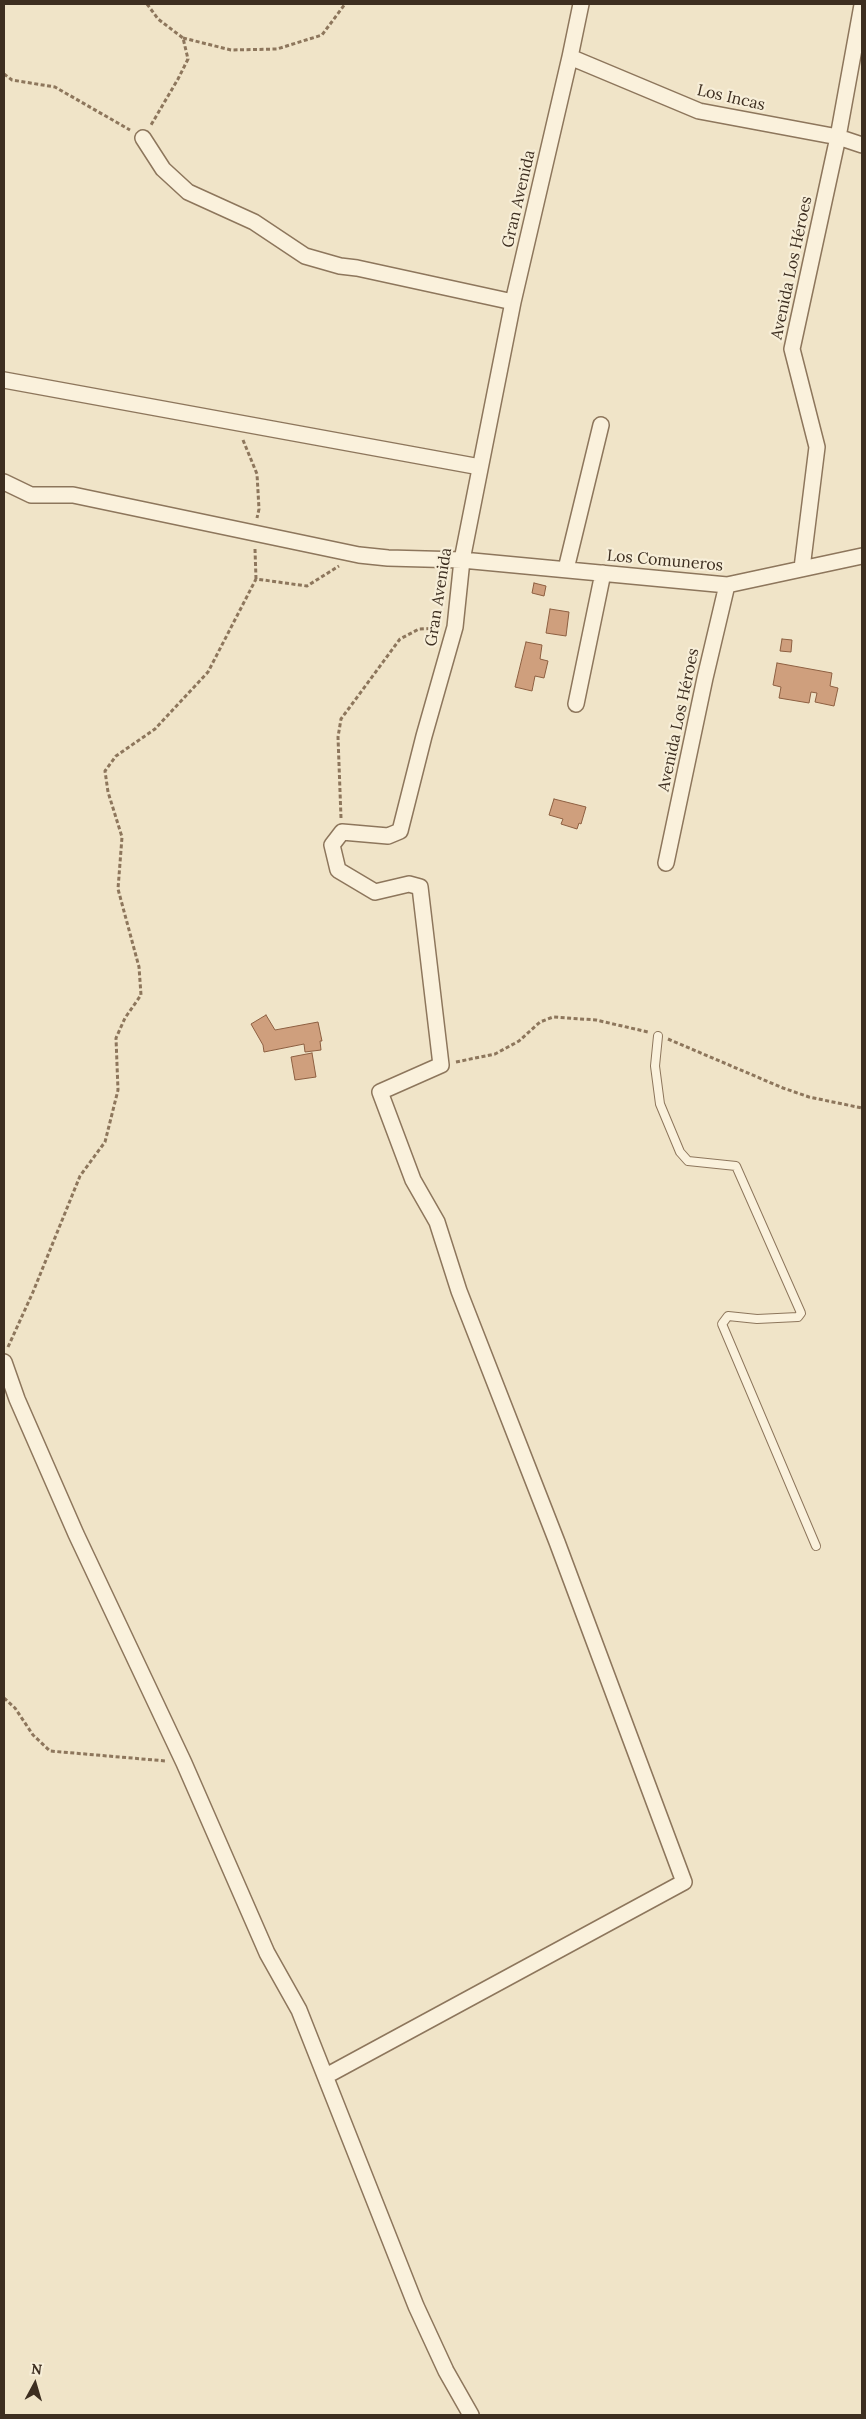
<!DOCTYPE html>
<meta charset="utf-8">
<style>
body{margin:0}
#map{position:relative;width:866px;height:2419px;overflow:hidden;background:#f0e4c8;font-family:Lora,serif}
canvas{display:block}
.frame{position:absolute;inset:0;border:5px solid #3d2e20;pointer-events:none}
.north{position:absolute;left:10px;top:2359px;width:50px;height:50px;-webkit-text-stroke:4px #f7eed8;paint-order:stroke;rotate:6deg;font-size:14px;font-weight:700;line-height:20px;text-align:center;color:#3d2e20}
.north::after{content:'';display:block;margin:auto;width:18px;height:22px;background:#3d2e20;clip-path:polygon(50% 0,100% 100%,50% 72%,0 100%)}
</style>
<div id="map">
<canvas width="866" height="2419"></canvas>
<div class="frame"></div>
<div class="north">N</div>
</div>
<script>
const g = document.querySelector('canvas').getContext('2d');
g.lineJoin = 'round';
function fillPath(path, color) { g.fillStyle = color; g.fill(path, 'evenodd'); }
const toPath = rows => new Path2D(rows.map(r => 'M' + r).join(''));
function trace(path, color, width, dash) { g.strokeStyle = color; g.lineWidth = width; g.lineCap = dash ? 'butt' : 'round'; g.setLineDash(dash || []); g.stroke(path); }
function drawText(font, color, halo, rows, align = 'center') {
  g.font = font + ' Lora,serif'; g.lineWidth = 4.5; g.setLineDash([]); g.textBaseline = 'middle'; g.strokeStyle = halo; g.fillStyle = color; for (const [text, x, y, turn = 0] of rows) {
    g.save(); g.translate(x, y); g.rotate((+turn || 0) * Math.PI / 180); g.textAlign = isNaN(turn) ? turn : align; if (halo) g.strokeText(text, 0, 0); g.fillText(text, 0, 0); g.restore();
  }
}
const building = toPath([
 [534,583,546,586,544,596,532,593,534,583],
 [550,609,569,612,566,636,546,633,550,609],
 [782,639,792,640,791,652,780,651,782,639],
 [526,642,542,645,540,659,548,661,544,678,535,676,532,691,515,687,526,642],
 [777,663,832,673,830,686,838,688,834,706,815,702,817,693,811,692,809,703,779,698,781,687,773,685,777,663],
 [554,799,586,807,581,824,579,823,577,829,561,824,563,819,549,815,554,799],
 [266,1015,275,1030,318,1022,322,1041,320,1041,321,1050,305,1052,304,1044,264,1052,263,1045,251,1024,266,1015],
 [312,1053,316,1077,295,1080,291,1057,312,1053]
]);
const path = toPath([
 [147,4,158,19,183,38,188,59,178,79,151,125],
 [183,38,231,50,277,49,322,35,345,4],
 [4,74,12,80,55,87,130,130],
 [243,440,257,474,259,509,257,518],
 [255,549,256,579],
 [341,818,338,737,341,719,400,639,419,629,440,628],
 [668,1039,783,1088,809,1097,862,1108],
 [456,1062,495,1054,519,1041,540,1022,553,1017,596,1020,648,1032],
 [8,1347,33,1292,80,1176,105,1142,118,1090,116,1038,125,1018,141,995,139,967,118,889,122,837,108,792,105,771,116,756,155,729,208,672,256,579,307,586,339,566],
 [4,1698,15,1708,33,1735,50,1751,166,1761]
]);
const service = toPath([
 [658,1036,655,1066,660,1104,680,1152,688,1161,736,1166,801,1313,798,1317,757,1319,728,1316,722,1324,816,1546]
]);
const minor = toPath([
 [570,57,699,111,838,137,862,145],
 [143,138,163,169,188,192,254,222,305,256,340,266,357,268,513,302],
 [4,380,480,467],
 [4,482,31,495,73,495,359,555,388,558,462,560,727,585,862,556],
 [802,568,817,447,792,349,838,137,862,5],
 [566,569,601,425],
 [576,704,603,573],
 [666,863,705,678,727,585],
 [4,1362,17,1399,76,1534,184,1763,267,1953,299,2010,416,2306,446,2371,471,2415],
 [326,2076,684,1882,557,1542,459,1291,437,1222,413,1180,380,1092,441,1065,420,887,409,884,375,892,338,870,332,845,342,832,388,836,400,831,424,736,455,627,462,560,513,302,570,57,581,4]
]);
const streetNames = [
 ["Los Incas",731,98,13],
 ["Gran Avenida",519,199,-77],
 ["Avenida Los Héroes",792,268,-78],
 ["Los Comuneros",665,561,5],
 ["Gran Avenida",439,597,-81],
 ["Avenida Los Héroes",679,720,-78]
];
fillPath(building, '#cf9f7d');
trace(building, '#8d5f41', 1);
trace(service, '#8d765c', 10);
trace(minor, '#8d765c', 18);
trace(path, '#8d765c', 3, [4, 2.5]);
trace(service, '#faf1dc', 8);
trace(minor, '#faf1dc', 15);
drawText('16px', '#3d2e20', '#f7eed8', streetNames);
</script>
